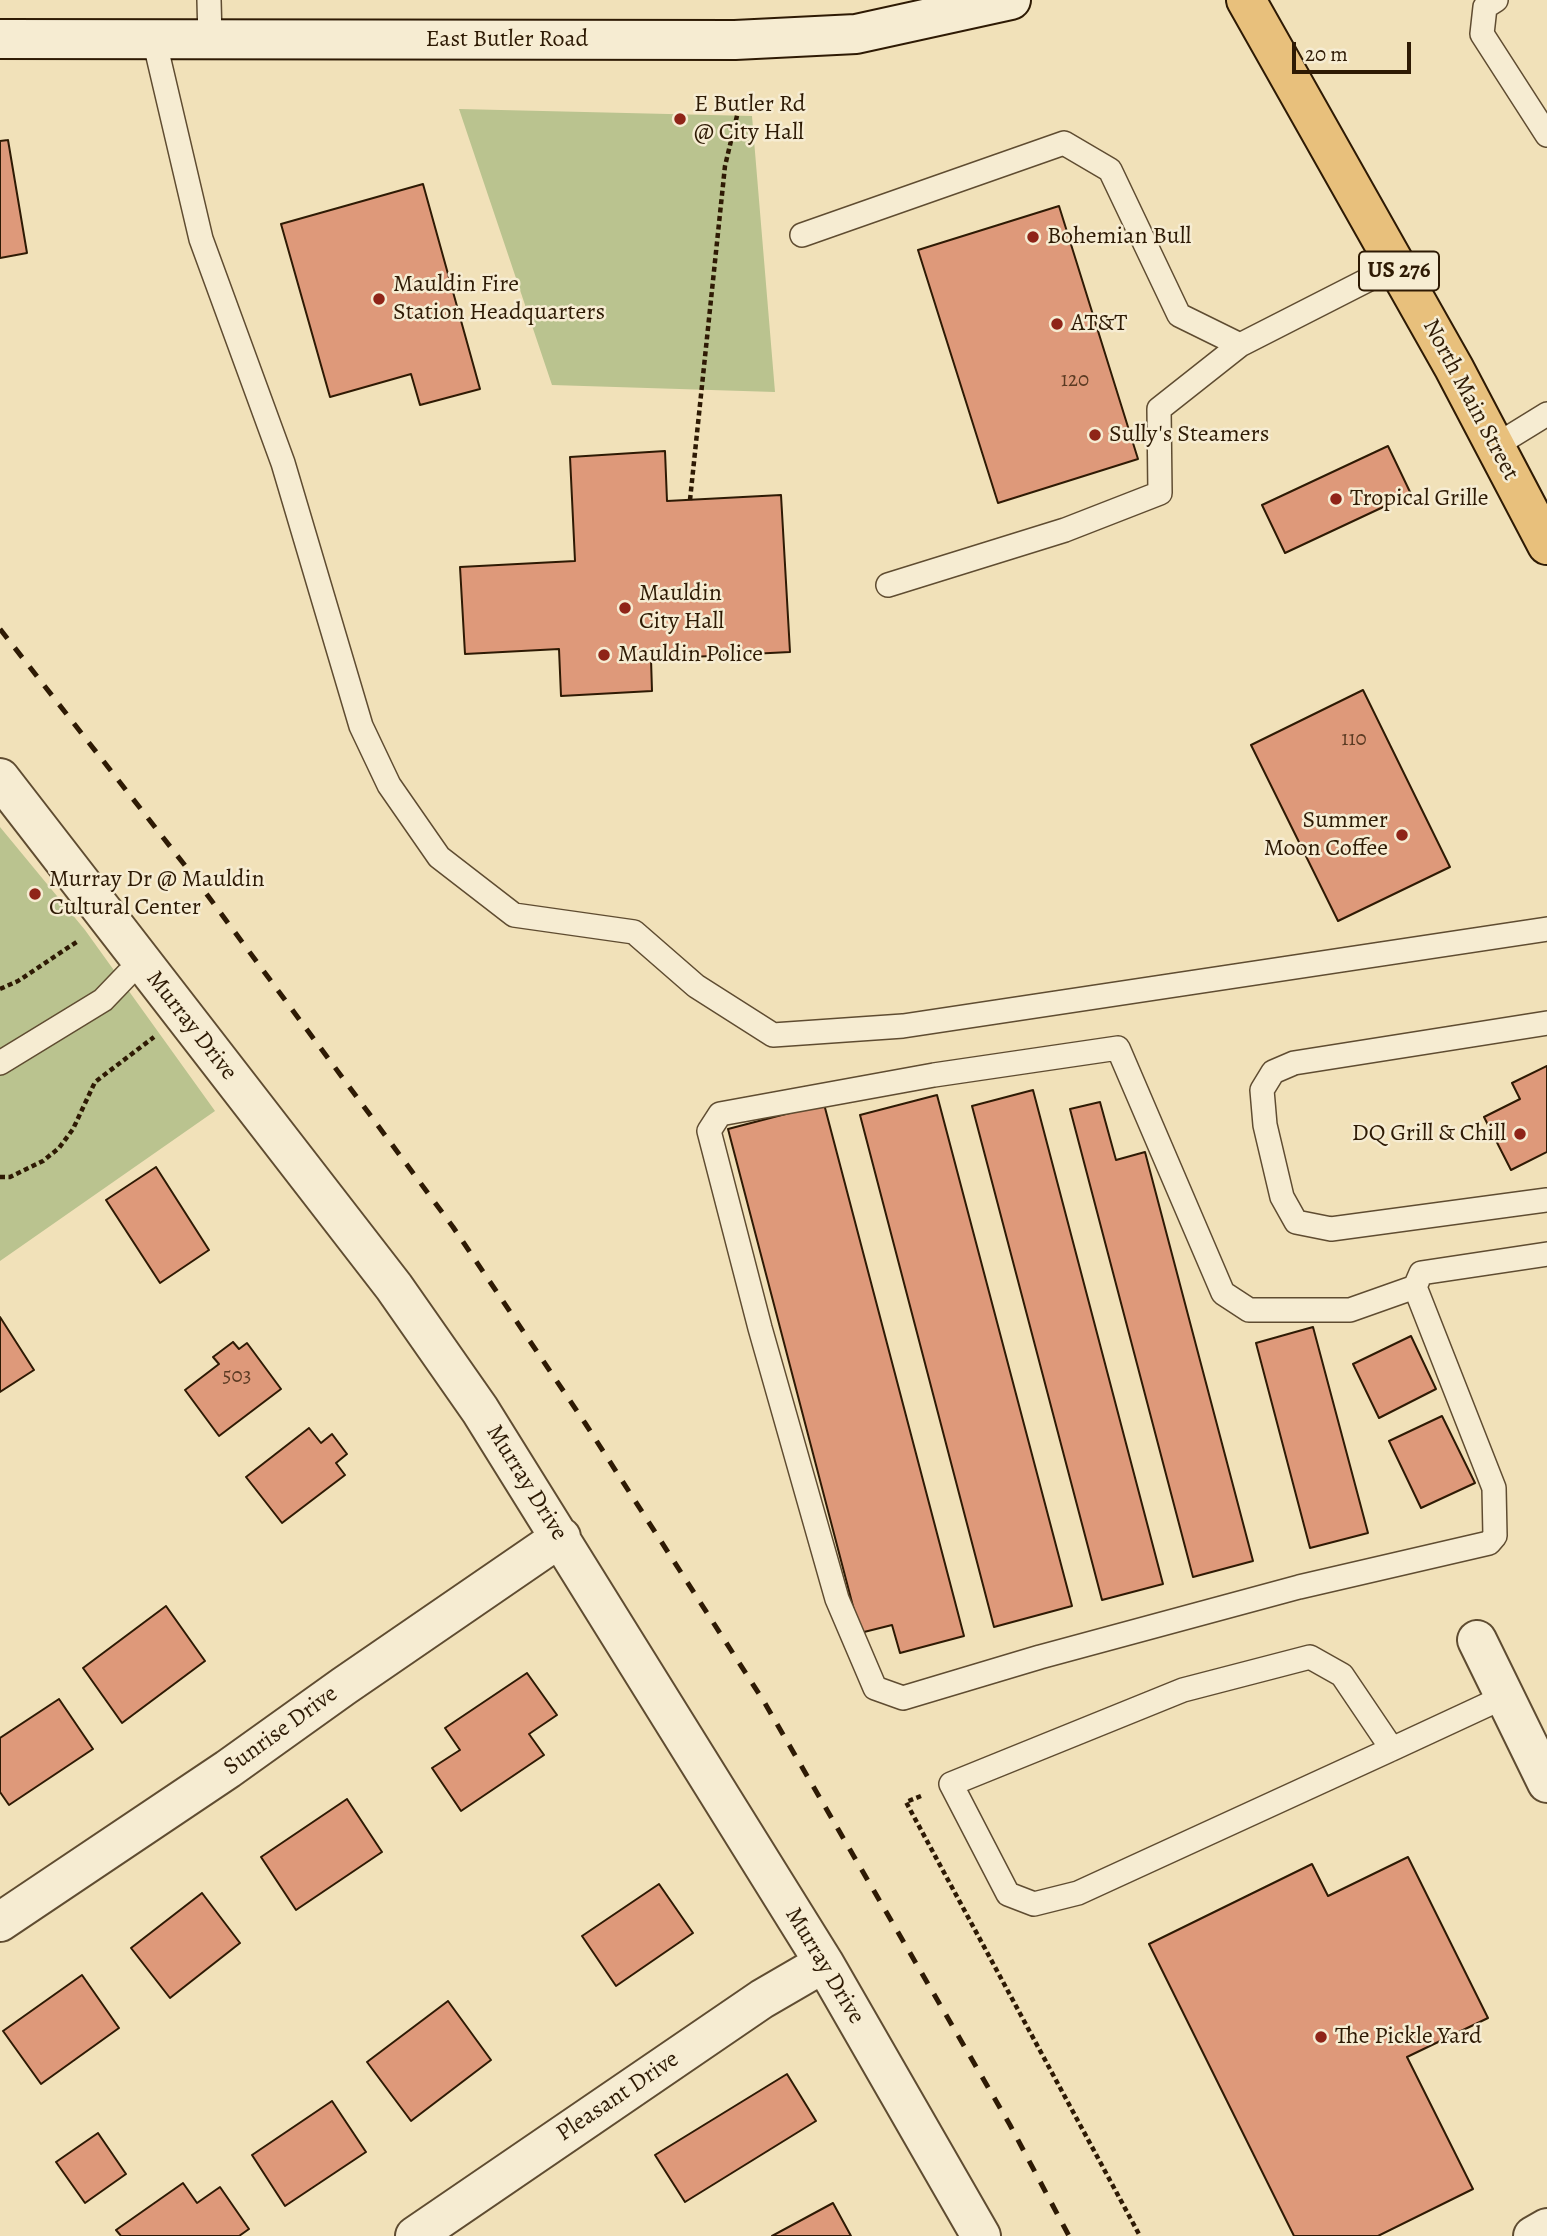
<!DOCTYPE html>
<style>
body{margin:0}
#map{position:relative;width:1547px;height:2236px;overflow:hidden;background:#f1e1b9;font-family:Alegreya,serif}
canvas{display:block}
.scale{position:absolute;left:1292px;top:42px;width:119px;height:32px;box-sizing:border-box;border:4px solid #2e1a04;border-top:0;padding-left:9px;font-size:21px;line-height:24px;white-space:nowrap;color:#2e1a04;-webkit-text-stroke:5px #f6ecd2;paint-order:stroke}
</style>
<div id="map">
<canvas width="1547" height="2236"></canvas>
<div class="scale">20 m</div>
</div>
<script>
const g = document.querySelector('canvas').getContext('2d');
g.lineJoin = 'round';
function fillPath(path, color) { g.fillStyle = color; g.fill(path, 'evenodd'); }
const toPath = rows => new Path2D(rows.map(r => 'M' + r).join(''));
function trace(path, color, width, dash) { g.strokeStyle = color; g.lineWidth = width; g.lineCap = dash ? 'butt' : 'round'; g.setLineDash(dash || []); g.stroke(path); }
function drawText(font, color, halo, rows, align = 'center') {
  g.font = font + ' Alegreya,serif'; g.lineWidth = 5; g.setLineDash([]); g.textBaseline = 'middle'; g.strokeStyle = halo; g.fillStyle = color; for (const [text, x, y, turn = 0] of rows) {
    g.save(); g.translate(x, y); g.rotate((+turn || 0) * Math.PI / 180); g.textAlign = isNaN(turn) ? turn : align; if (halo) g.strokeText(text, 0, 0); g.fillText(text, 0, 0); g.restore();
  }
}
const green = toPath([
 [459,109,752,116,775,392,552,385],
 [0,827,85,930,215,1111,0,1261]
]);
const building = toPath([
 [8,140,27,253,0,258,0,141,8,140],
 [423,184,480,389,420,405,411,374,330,397,281,224,423,184],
 [1059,206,1138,459,998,503,918,250,1059,206],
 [1388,446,1411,494,1285,553,1262,505,1388,446],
 [665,451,667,501,781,495,790,652,651,659,652,691,561,696,559,649,465,654,460,567,575,561,570,457,665,451],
 [1363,690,1450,867,1338,921,1251,745,1363,690],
 [1547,1066,1547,1152,1511,1170,1484,1117,1520,1099,1512,1083,1547,1066],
 [1033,1090,1163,1584,1102,1600,972,1106,1033,1090],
 [937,1095,1072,1606,994,1627,860,1115,937,1095],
 [1100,1102,1116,1160,1145,1152,1253,1561,1193,1577,1070,1109,1100,1102],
 [824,1104,964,1636,900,1653,892,1625,860,1633,728,1129,824,1104],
 [156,1167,209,1250,160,1283,106,1200,156,1167],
 [0,1317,34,1370,0,1392,0,1317],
 [1313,1327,1368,1533,1310,1548,1256,1343,1313,1327],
 [1411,1336,1436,1389,1379,1418,1353,1364,1411,1336],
 [233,1342,239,1349,247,1343,281,1389,219,1436,185,1390,219,1364,213,1357,233,1342],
 [1442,1416,1475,1483,1421,1508,1389,1441,1442,1416],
 [309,1428,321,1443,332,1434,347,1454,336,1463,345,1475,282,1523,246,1477,309,1428],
 [166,1606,205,1661,122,1723,83,1668,166,1606],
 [527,1673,557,1715,529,1734,544,1755,461,1811,432,1768,460,1750,445,1728,527,1673],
 [59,1699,93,1749,9,1805,0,1792,0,1738,59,1699],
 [347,1799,382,1852,296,1910,261,1857,347,1799],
 [1408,1857,1488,2018,1407,2057,1473,2189,1378,2236,1294,2236,1149,1944,1312,1864,1328,1896,1408,1857],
 [659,1884,693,1933,616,1986,582,1936,659,1884],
 [202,1893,240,1943,170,1998,131,1948,202,1893],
 [82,1975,119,2028,41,2084,3,2031,82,1975],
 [448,2001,491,2060,411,2121,367,2062,448,2001],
 [787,2074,816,2121,685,2202,655,2155,787,2074],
 [332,2101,366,2152,285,2206,252,2155,332,2101],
 [98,2133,126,2174,85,2203,56,2162,98,2133],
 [183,2183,197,2203,220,2187,249,2229,239,2236,121,2236,116,2230,183,2183],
 [833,2203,851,2236,772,2236,833,2203]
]);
const path = toPath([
 [690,500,725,166,741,99],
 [0,989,18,981,78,941],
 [0,1177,10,1177,43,1161,59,1148,73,1129,95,1082,154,1037],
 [921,1796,906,1802,1140,2236]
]);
const lane = toPath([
 [209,0,210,39],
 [1496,0,1485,7,1482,34,1547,135],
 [154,39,201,239,283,463,361,726,389,785,439,857,514,915,634,932,696,986,773,1035,903,1026,1547,929],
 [802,235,1064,143,1110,170,1179,315,1240,345,1395,266],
 [1495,446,1547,414],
 [888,585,1065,530,1160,493,1159,409,1240,345],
 [1547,1023,1294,1063,1273,1072,1262,1090,1265,1125,1282,1197,1296,1222,1331,1229,1547,1200],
 [0,1063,103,1000,127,975,142,964],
 [1415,1287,1350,1310,1249,1310,1223,1293,1118,1048,934,1075,720,1114,709,1131,760,1328,837,1599,875,1688,903,1698,1040,1657,1299,1587,1489,1543,1495,1536,1494,1488,1415,1287,1421,1273,1547,1254],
 [1392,1749,1342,1675,1310,1657,1183,1690,951,1784,1008,1894,1034,1904,1078,1893,1392,1749,1504,1697]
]);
const street = toPath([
 [0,778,394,1287,480,1410,824,1963,981,2236],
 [1477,1640,1547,1783],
 [0,1922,228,1769,344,1686,561,1537],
 [415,2236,762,1999,824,1963],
 [1533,2236,1547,2228]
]);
const secondary = toPath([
 [0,39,735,40,856,34,1011,0]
]);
const primary = toPath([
 [1246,0,1454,368,1547,545]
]);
const rail = toPath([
 [0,629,194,877,453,1227,585,1423,763,1700,1010,2125,1069,2236]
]);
const markers = [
 [680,119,7,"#8f2418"],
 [1033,237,7,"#8f2418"],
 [379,299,7,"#8f2418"],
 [1057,324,7,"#8f2418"],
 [1095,435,7,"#8f2418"],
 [1336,499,7,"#8f2418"],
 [625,608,7,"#8f2418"],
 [604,655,7,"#8f2418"],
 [1402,835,7,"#8f2418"],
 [35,894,7,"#8f2418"],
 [1520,1134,7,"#8f2418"],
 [1321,2037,7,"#8f2418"]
];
const numberNames = [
 ["120",1075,381],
 ["110",1354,740],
 ["503",237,1377]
];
const shields = [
 [1399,271,80]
];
const shieldNames = [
 ["US 276",1399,271]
];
const streetNames = [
 ["East Butler Road",507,40],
 ["North Main Street",1470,400,62],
 ["Murray Drive",191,1026,52],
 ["Murray Drive",526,1483,58],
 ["Sunrise Drive",281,1731,-36],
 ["Murray Drive",824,1966,59],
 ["Pleasant Drive",618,2097,-34]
];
const poiNames = [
 ["E Butler Rd",694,105],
 ["@ City Hall",694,133],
 ["Bohemian Bull",1047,237],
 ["Mauldin Fire",393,285],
 ["Station Headquarters",393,313],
 ["AT&T",1071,324],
 ["Sully's Steamers",1109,435],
 ["Tropical Grille",1350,499],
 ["Mauldin",639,594],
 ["City Hall",639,622],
 ["Mauldin Police",618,655],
 ["Summer",1388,821,"right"],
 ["Moon Coffee",1388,849,"right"],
 ["Murray Dr @ Mauldin",49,880],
 ["Cultural Center",49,908],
 ["DQ Grill & Chill",1506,1134,"right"],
 ["The Pickle Yard",1335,2037]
];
fillPath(green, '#bac38f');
fillPath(building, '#de997a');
trace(building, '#2e1a04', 2);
trace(lane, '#5f4c31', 26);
trace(street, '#5f4c31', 42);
trace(secondary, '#2e1a04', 42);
trace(primary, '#2e1a04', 42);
trace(path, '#2e1a04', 4.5, [5, 3.5]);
trace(lane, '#f6ecd2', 23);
trace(street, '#f6ecd2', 38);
trace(secondary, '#f6ecd2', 38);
trace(primary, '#e8c07c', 38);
trace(rail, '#2e1a04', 5, [12, 12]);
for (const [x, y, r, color] of markers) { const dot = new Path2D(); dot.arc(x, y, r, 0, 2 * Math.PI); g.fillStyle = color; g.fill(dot); trace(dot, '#f6ecd2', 2.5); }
drawText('21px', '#5a3a22', null, numberNames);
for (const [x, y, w] of shields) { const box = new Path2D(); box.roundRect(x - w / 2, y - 19.5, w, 39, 5); g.fillStyle = '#f6ecd2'; g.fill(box); trace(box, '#2e1a04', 2); }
drawText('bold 23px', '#2e1a04', null, shieldNames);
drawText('24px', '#2e1a04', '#f6ecd2', streetNames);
drawText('24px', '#2e1a04', '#f6ecd2', poiNames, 'left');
</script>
